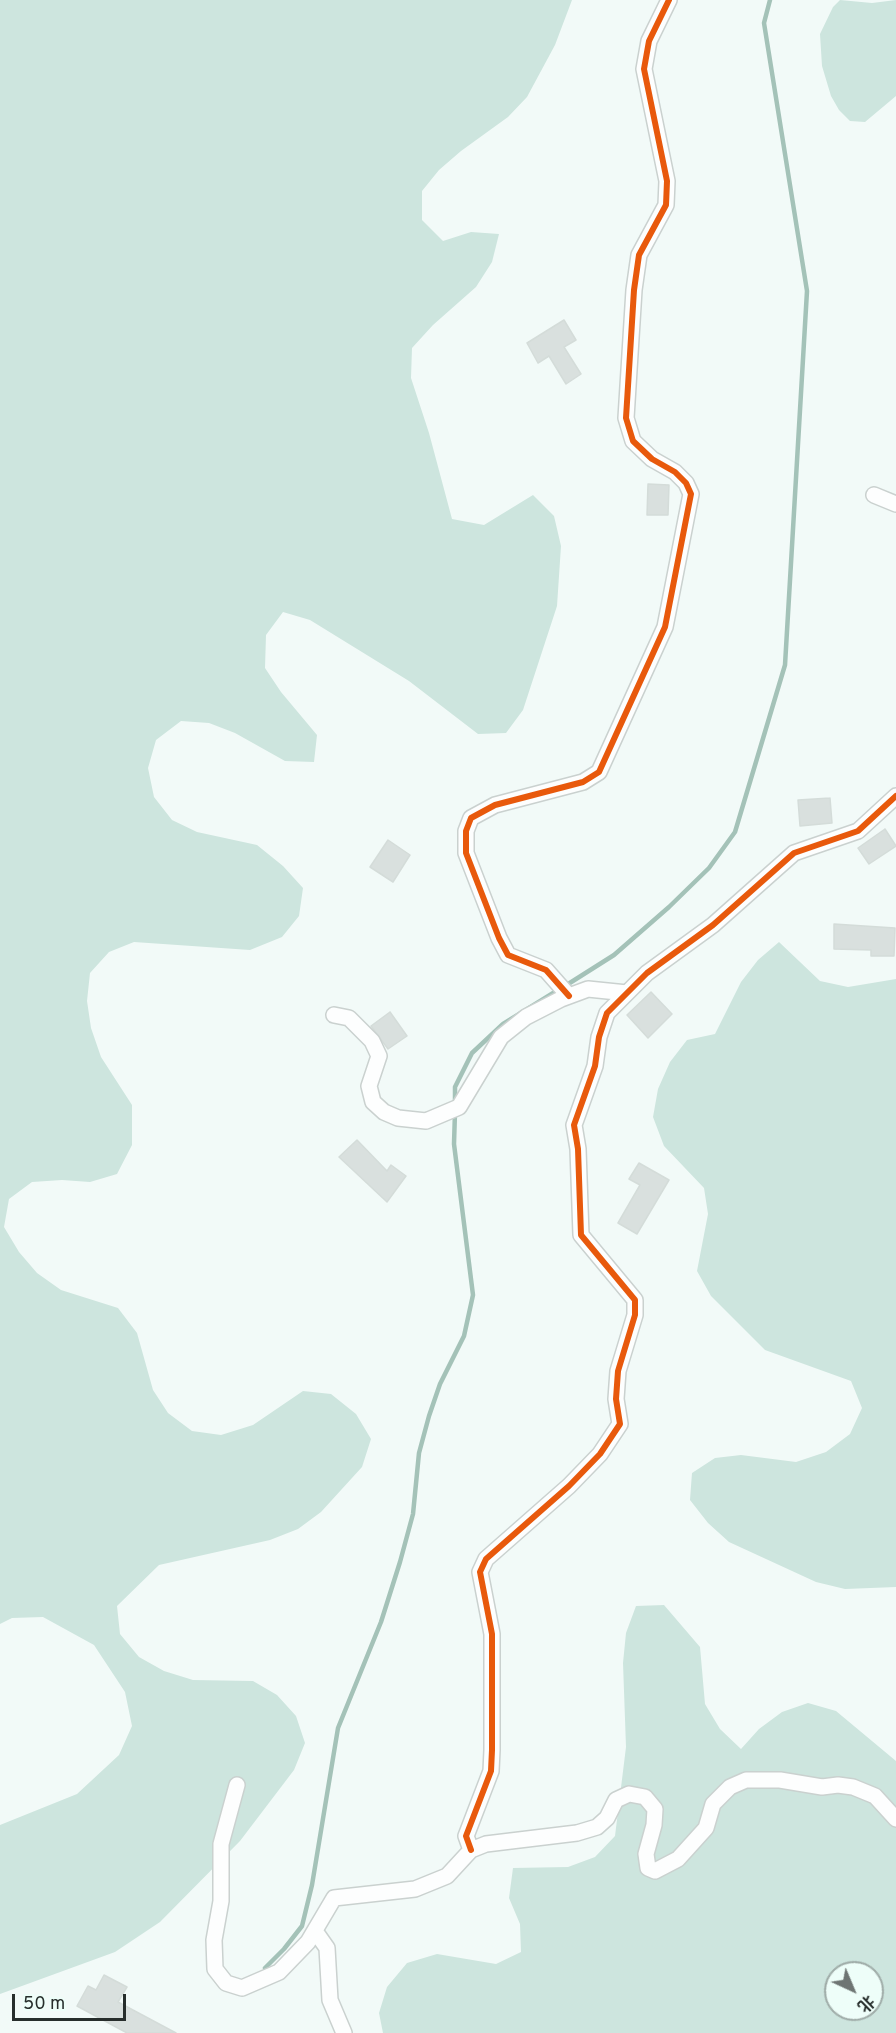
<!DOCTYPE html>
<meta charset="utf-8">
<style>
body{margin:0}
#map{position:relative;width:896px;height:2033px;overflow:hidden;background:#f2faf8;font-family:Overpass,"Noto Sans SC",sans-serif}
canvas{display:block}
.north{position:absolute;left:824px;top:1961px;width:60px;height:60px;box-sizing:border-box;background:#eefef9;border:2px solid #9eaba7;border-radius:50%;rotate:136deg;font-size:16px;font-weight:700;line-height:24px;text-align:center;color:#272e2c}
.north::after{content:'';display:block;margin:auto;width:21px;height:27px;background:#6e7573;clip-path:polygon(50% 0,100% 100%,50% 72%,0 100%)}
.scale{position:absolute;left:12px;top:1994px;width:114px;height:27px;box-sizing:border-box;border:3px solid #272e2c;border-top:0;padding-left:8px;font-size:18px;line-height:21px;white-space:nowrap;color:#272e2c;-webkit-text-stroke:4px #eefef9;paint-order:stroke}
</style>
<div id="map">
<canvas width="896" height="2033"></canvas>
<div class="north">北</div>
<div class="scale">50 m</div>
</div>
<script>
const g = document.querySelector('canvas').getContext('2d');
g.lineJoin = 'round';
function fillPath(path, color) { g.fillStyle = color; g.fill(path, 'evenodd'); }
const toPath = rows => new Path2D(rows.map(r => 'M' + r).join(''));
function trace(path, color, width, dash) { g.strokeStyle = color; g.lineWidth = width; g.lineCap = dash ? 'butt' : 'round'; g.setLineDash(dash || []); g.stroke(path); }
const green = toPath([
 [0,0,572,0,555,45,527,97,508,117,461,151,439,170,422,191,422,220,443,241,471,232,499,234,492,262,476,287,433,325,412,348,411,378,429,433,452,519,484,525,533,495,554,516,561,546,557,606,523,710,506,733,478,734,409,681,310,620,283,612,266,635,265,668,281,692,317,735,314,762,285,761,235,733,209,723,181,721,156,740,148,768,154,797,172,820,197,832,257,845,283,866,303,888,299,916,282,937,250,950,134,942,109,952,90,973,87,1001,91,1028,101,1057,132,1105,132,1145,117,1174,90,1182,62,1180,32,1182,9,1199,4,1227,19,1252,37,1273,61,1290,118,1308,137,1333,153,1390,168,1413,192,1431,221,1435,253,1425,303,1391,331,1394,356,1414,371,1439,362,1467,321,1512,298,1529,270,1540,159,1565,117,1606,120,1634,139,1657,164,1671,193,1680,253,1681,277,1695,296,1716,305,1743,294,1770,240,1841,160,1922,115,1952,0,1994,0,1825,77,1794,119,1755,132,1726,125,1692,94,1645,43,1617,12,1618,0,1624],
 [840,0,872,3,896,0,896,96,865,122,850,121,839,110,831,96,822,66,820,34,833,7],
 [779,942,820,981,848,987,896,979,896,1587,845,1589,816,1582,729,1542,708,1523,690,1500,692,1473,715,1458,741,1455,796,1462,826,1452,850,1434,862,1408,851,1381,765,1350,711,1296,697,1271,708,1214,704,1188,664,1146,653,1117,658,1089,670,1062,687,1040,715,1034,741,982,758,960],
 [664,1605,700,1647,705,1704,720,1729,741,1749,759,1729,782,1712,808,1703,836,1711,896,1761,896,2033,383,2033,379,2013,387,1987,407,1963,437,1954,496,1964,521,1952,520,1924,509,1898,513,1868,568,1867,595,1857,615,1836,626,1747,623,1663,626,1633,636,1606],
 [836,1973,872,1973,872,2009,836,2009]
]);
const stream = toPath([
 [565,986,614,955,669,907,709,868,735,832,785,665,807,291,764,23,770,0],
 [455,1104,455,1087,472,1053,503,1024,558,990],
 [265,1968,284,1949,302,1926,312,1885,338,1728,381,1622,400,1562,413,1514,419,1453,429,1416,440,1384,464,1336,473,1295,454,1144,455,1112]
]);
const building = toPath([
 [564,320,576,340,564,347,581,374,566,384,549,356,538,363,527,343,564,320],
 [648,484,669,485,668,515,647,515,648,484],
 [830,798,832,823,800,826,798,800,830,798],
 [885,829,896,846,869,864,858,848,885,829],
 [388,840,410,855,393,882,370,867,388,840],
 [834,924,895,928,894,956,871,956,871,950,834,949,834,924],
 [651,992,672,1014,648,1038,627,1015,651,992],
 [390,1012,407,1036,388,1049,371,1026,390,1012],
 [357,1140,387,1171,391,1165,406,1176,387,1202,339,1157,357,1140],
 [639,1163,669,1180,637,1234,618,1223,640,1185,629,1179,639,1163],
 [104,1975,127,1987,118,2002,176,2033,127,2033,77,2006,88,1986,96,1990,104,1975]
]);
const minor = toPath([
 [874,495,896,504],
 [569,996,546,970,508,955,499,938,466,853,466,831,471,818,495,805,583,782,599,772,665,627,691,494,686,483,675,472,652,459,633,441,626,418,634,290,639,255,666,205,667,181,644,69,649,41,669,0],
 [334,1015,349,1018,372,1041,379,1056,369,1086,373,1102,384,1112,398,1118,426,1121,459,1107,501,1037,526,1017,561,999,588,989,627,993],
 [237,1785,221,1844,221,1901,214,1940,215,1969,226,1983,242,1988,279,1972,308,1942,334,1898,415,1889,447,1876,471,1850,486,1844,577,1833,597,1827,607,1818,616,1800,629,1794,645,1797,655,1809,654,1825,646,1854,648,1868,655,1871,678,1859,706,1828,713,1804,730,1787,746,1780,780,1780,822,1787,838,1785,853,1787,875,1796,896,1819],
 [471,1850,466,1836,491,1771,492,1750,492,1634,480,1572,486,1559,569,1486,600,1454,620,1424,616,1399,618,1371,635,1315,635,1300,581,1235,578,1149,574,1125,595,1066,599,1037,607,1013,647,973,713,925,794,853,858,831,896,796],
 [315,1931,327,1948,330,2000,344,2033]
]);
const cycleway = toPath([
 [569,996,546,970,508,955,499,938,466,853,466,831,471,818,495,805,583,782,599,772,665,627,691,494,686,483,675,472,652,459,633,441,626,418,634,290,639,255,666,205,667,181,644,69,649,41,669,0],
 [471,1850,466,1836,491,1771,492,1750,492,1634,480,1572,486,1559,569,1486,600,1454,620,1424,616,1399,618,1371,635,1315,635,1300,581,1235,578,1149,574,1125,595,1066,599,1037,607,1013,647,973,713,925,794,853,858,831,896,796]
]);
fillPath(green, '#cde5de');
trace(stream, '#a4c2b8', 4.5);
fillPath(building, '#d9e0de');
trace(building, '#d4dcd9', 1.5);
trace(minor, '#cad1cf', 18);
trace(minor, '#fdfefe', 15);
trace(cycleway, '#e8590c', 6);
</script>
